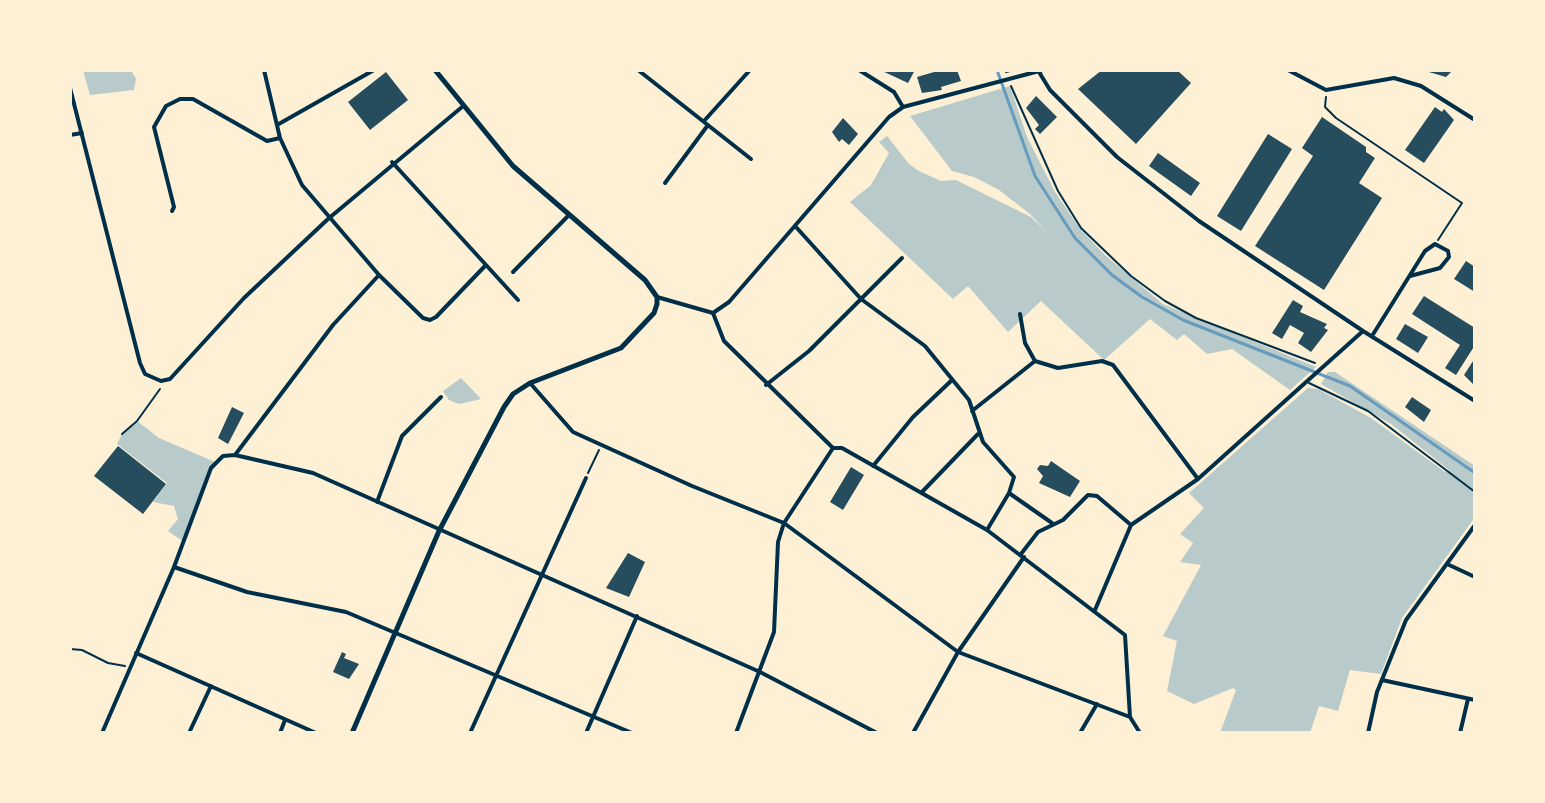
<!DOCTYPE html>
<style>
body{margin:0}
#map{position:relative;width:1545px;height:803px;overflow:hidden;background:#fdf0d5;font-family:Roboto,sans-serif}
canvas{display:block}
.frame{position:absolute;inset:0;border:72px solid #fdf0d5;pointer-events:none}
</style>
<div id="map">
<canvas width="1545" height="803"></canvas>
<div class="frame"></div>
</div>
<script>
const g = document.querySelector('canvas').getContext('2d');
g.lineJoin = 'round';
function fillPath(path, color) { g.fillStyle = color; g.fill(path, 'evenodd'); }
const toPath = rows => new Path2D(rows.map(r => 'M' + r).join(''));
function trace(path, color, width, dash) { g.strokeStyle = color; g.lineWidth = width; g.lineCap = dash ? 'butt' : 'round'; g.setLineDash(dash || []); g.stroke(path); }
const green = toPath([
 [83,70,131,70,136,79,134,90,90,95],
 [1010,86,1027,137,1055,192,1081,230,1106,256,1163,304,1316,367,1290,390,1232,349,1207,354,1184,334,1177,340,1150,319,1104,360,1041,301,1008,332,968,286,953,299,850,202,871,185,889,153,879,142,887,136,909,164,919,171,941,181,956,180,1031,217,1047,232,1030,214,999,190,974,177,952,171,910,116],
 [1328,372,1335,372,1475,466,1475,517,1402,618,1381,674,1350,670,1338,711,1319,706,1310,733,1220,733,1236,690,1233,688,1194,704,1167,691,1177,641,1163,636,1201,565,1180,562,1193,543,1180,534,1204,508,1189,493,1308,388,1318,389,1371,418,1445,472,1449,470,1391,424,1321,384],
 [461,378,481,399,459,404,449,400,443,391],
 [137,421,159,438,215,462,184,542,168,531,178,519,174,506,153,502,167,483,117,444,122,434]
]);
const stream = toPath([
 [997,70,1035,176,1075,238,1112,275,1142,297,1183,320,1350,386,1475,473]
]);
const building = toPath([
 [880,70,915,70,908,83],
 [941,70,957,70,961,81,941,87,942,90,922,93,917,77],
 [1102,70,1177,70,1191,83,1136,144,1078,89],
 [1422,70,1453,70,1446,77],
 [386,72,408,100,370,130,348,102],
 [1036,96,1057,117,1040,134,1035,129,1039,125,1026,108],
 [1435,107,1442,112,1444,109,1454,120,1424,163,1405,150],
 [1322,117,1366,147,1366,152,1375,158,1359,183,1382,198,1324,290,1255,246,1313,156,1302,148],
 [843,118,858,134,849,145,842,139,839,142,832,132],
 [1268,134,1292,149,1241,231,1217,216],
 [1158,153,1200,183,1191,196,1149,166],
 [1466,261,1475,267,1475,292,1454,279],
 [1424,296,1475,328,1475,345,1456,375,1445,368,1460,345,1412,314],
 [1293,300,1303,306,1300,312,1327,324,1324,328,1328,330,1311,352,1298,343,1304,333,1290,325,1282,339,1272,333],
 [1405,324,1428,337,1418,353,1396,339],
 [1475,358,1475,386,1464,375],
 [1412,397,1431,410,1424,422,1405,407],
 [232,407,244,413,228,444,218,438],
 [118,446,166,484,143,514,94,476],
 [1051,461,1080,481,1070,497,1039,483,1043,476,1037,469,1040,465,1048,466],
 [851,467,864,475,843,510,830,502],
 [628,553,645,562,629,597,606,588],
 [342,652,346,654,344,658,359,664,349,679,333,672]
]);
const path = toPath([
 [1006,72,1014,70],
 [1011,86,1058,191,1081,228,1131,276,1165,301,1196,318,1315,363],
 [1326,97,1325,107,1336,118,1462,203,1438,240],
 [122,434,137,421,160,389],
 [588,473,599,450],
 [70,649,82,650,108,663,125,666]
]);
const service = toPath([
 [1309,383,1368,411,1475,492]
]);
const minor = toPath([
 [264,70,280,138,302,185,379,275,423,318,430,320,436,317,485,266],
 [638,70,751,159],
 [859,70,894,92,903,107],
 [1288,70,1326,90,1394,78,1421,86,1475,120],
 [1039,72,1050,90,1117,157,1199,221,1363,331,1475,401],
 [70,88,140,363,145,374,161,381,170,379,244,298,328,219,462,107],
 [704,121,750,70],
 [277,125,374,70],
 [70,135,82,133],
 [392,162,518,300],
 [665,183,708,125],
 [172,211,174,207,154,127,166,106,180,99,193,99,267,141,280,138],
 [796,227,861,299,925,346,969,400,983,442,1014,477,1009,493,987,530],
 [513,272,568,216],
 [657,297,713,313,729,302,889,117,903,107,1043,70],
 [713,313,724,341,833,448,842,448,987,530,1125,635,1130,717,1140,733],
 [1020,314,1025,343,1035,361,1058,368,1102,361,1113,365,1198,479],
 [1372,336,1425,251,1435,244,1448,251,1449,257,1440,268,1410,276],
 [530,383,573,432,692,486,784,523,958,652,1130,717],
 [766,385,809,351,902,258],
 [972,411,1035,361],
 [235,455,313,473,760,672,877,733],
 [873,466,913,417,952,380],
 [922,492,978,434],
 [1009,493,1052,523],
 [377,502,402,436,441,397],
 [1021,554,1038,532,1063,520,1088,495,1097,496,1131,525],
 [1447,564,1475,577],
 [174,567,247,592,346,612,632,733],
 [1095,610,1131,525,1198,479,1363,331],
 [136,653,316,733],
 [1382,680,1475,700],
 [102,733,174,567,211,468,223,456,235,455,333,325,379,275],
 [189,733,211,686],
 [280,733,285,720],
 [470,733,586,478],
 [586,733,637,616],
 [736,733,774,632,778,542,784,523,833,448],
 [913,733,958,652,1024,557],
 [1080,733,1097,704],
 [1368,733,1377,692,1406,620,1475,525],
 [1460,733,1468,699]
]);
const tertiary = toPath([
 [352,733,439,531,504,407,513,394,530,383,621,348,654,313,657,304,657,297,645,280,513,166,435,70]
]);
fillPath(green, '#b9caca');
trace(stream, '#669bbc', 3);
fillPath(building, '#264d5e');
trace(path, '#003049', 2);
trace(service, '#003049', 2);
trace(minor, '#003049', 4);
trace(tertiary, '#003049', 5);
</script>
